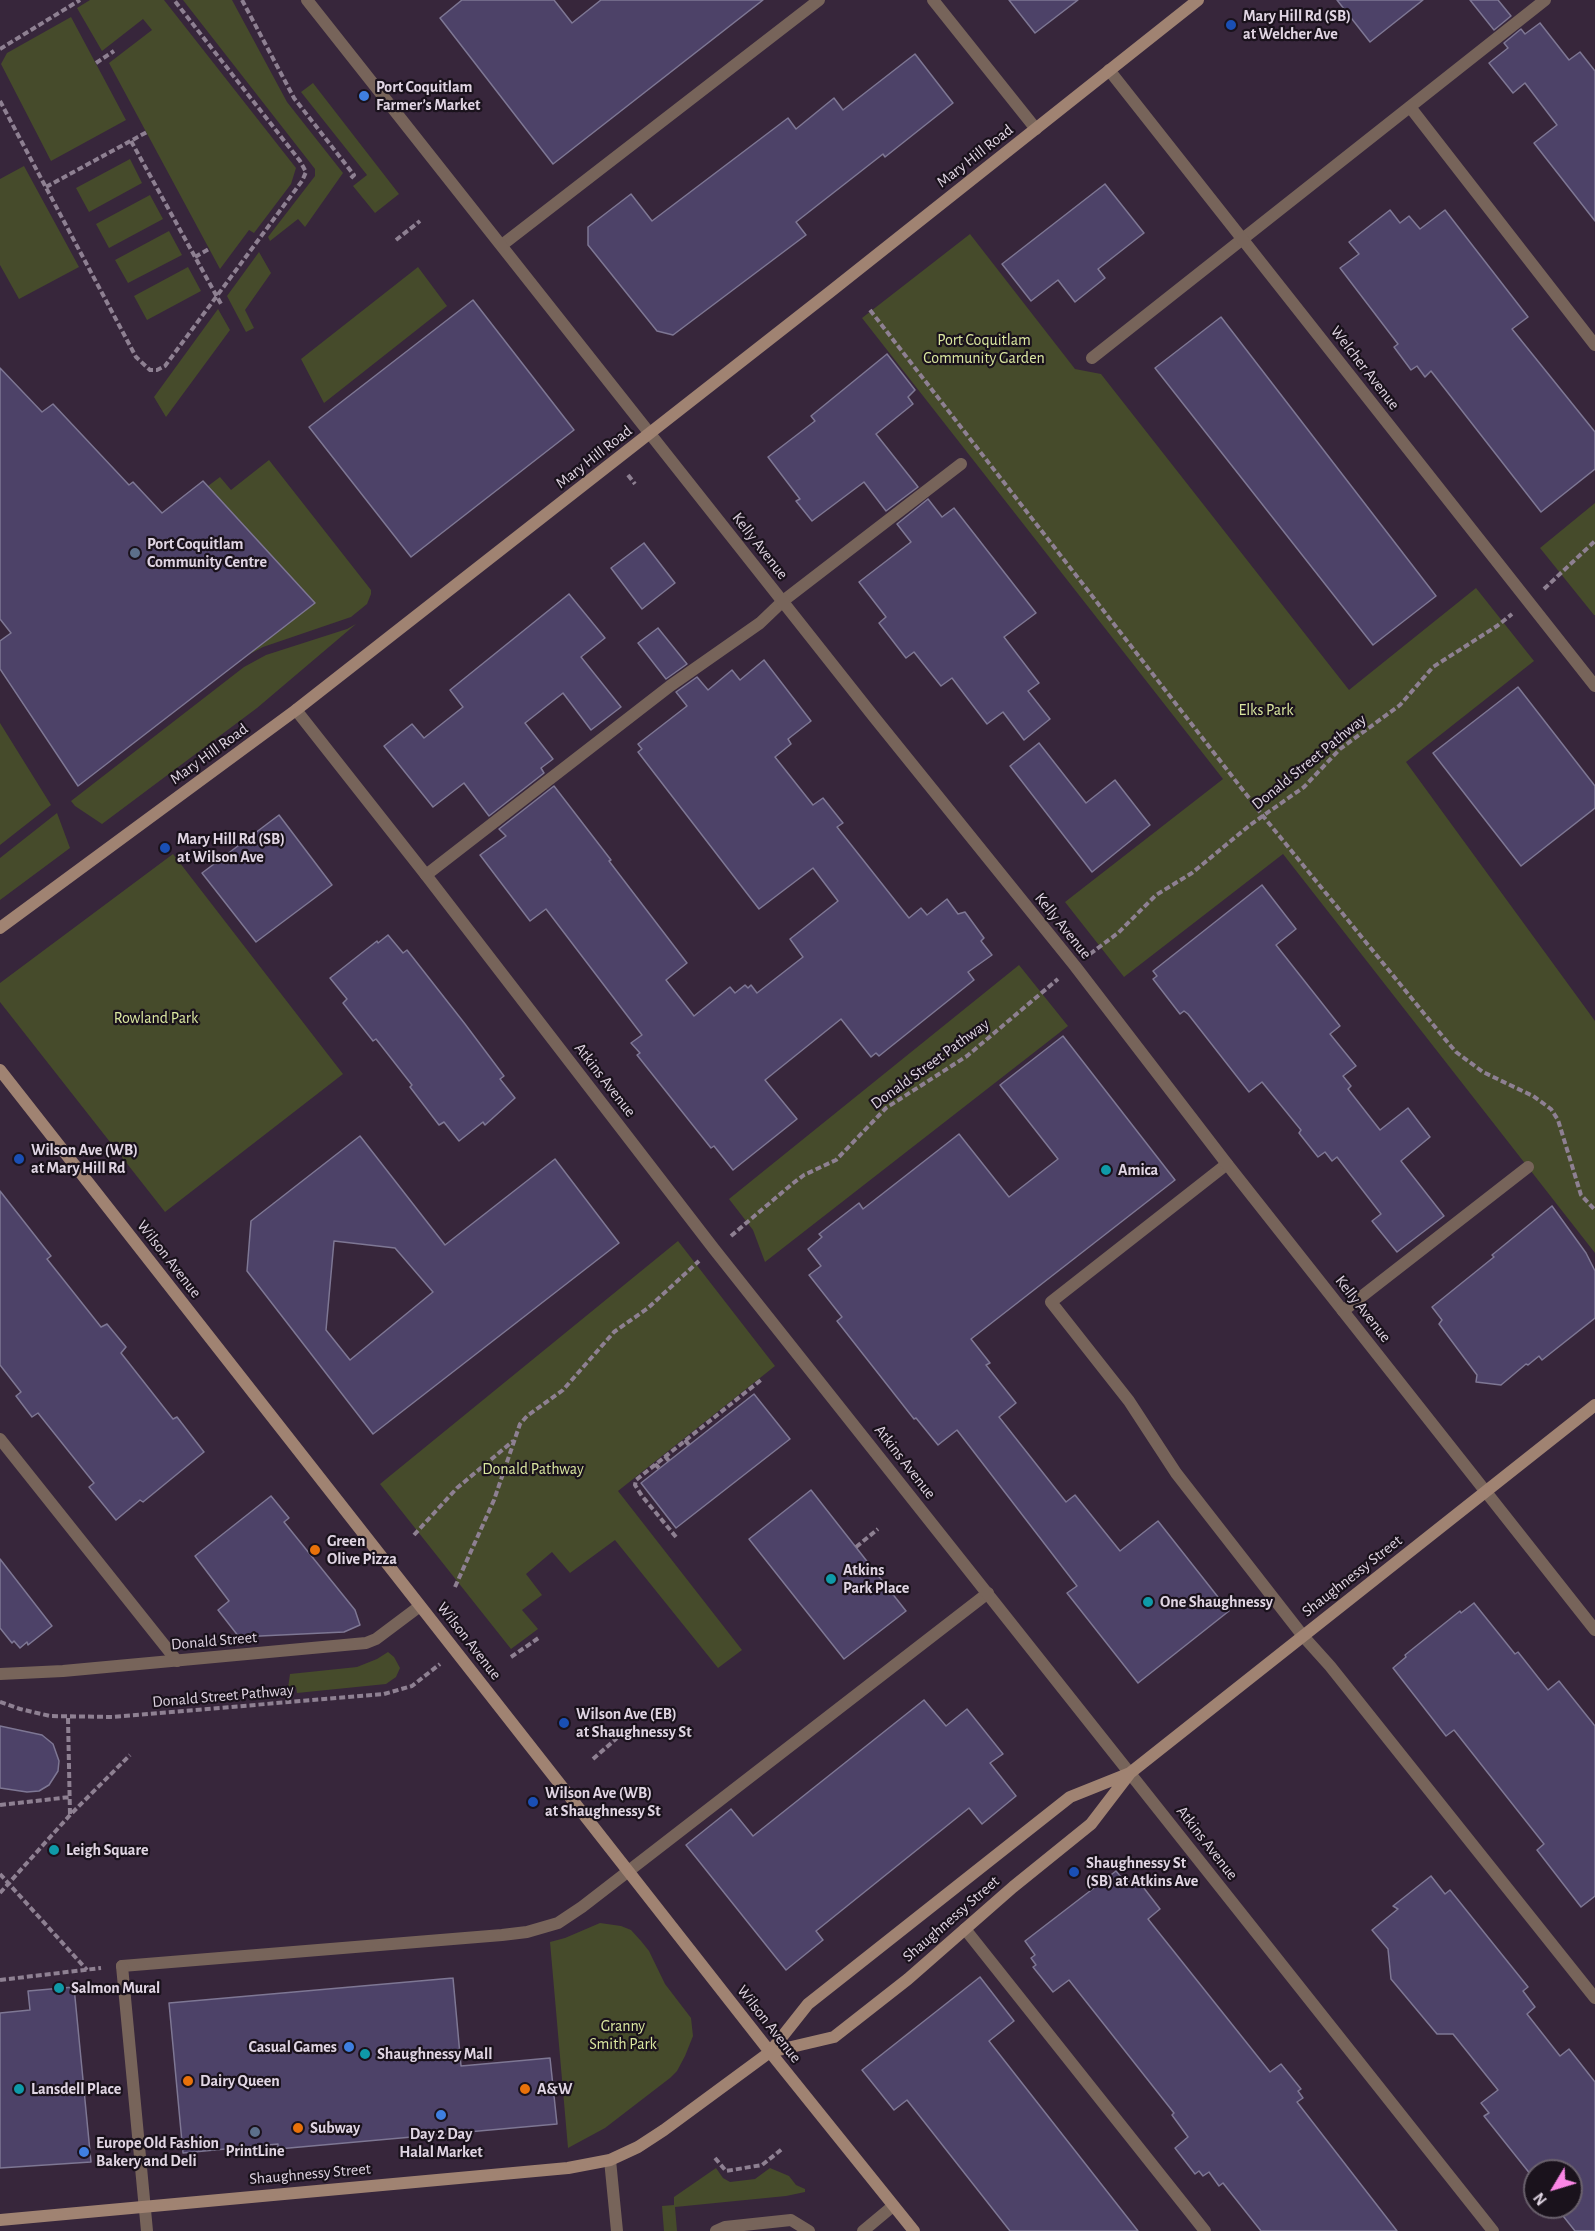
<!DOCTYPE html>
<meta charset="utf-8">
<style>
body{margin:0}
#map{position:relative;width:1595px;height:2231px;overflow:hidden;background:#37263b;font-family:"Alegreya Sans",sans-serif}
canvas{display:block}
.north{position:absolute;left:1523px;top:2159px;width:60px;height:60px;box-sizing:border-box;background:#1a121c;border:2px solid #69606c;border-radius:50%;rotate:232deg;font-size:16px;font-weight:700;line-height:24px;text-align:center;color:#e0d5e3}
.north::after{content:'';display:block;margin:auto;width:21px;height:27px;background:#fb87e6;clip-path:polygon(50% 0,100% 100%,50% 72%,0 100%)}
</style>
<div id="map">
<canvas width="1595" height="2231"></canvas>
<div class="north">N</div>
</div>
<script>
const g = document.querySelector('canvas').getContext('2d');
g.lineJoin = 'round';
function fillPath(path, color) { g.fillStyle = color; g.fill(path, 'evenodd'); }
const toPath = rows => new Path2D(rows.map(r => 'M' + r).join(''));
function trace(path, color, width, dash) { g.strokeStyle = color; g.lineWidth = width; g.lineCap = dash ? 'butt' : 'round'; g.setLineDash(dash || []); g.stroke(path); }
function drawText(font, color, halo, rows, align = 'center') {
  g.font = font + ' "Alegreya Sans",sans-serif'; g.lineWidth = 4.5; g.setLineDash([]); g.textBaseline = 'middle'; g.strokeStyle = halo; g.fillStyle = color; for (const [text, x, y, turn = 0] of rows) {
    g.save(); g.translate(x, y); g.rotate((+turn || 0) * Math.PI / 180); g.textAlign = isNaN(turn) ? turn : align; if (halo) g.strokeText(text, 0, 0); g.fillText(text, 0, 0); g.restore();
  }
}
const green = toPath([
 [90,0,164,0,296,168,291,184,254,233,249,230,220,269,109,63,152,30,143,19,102,51,77,8],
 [183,0,232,0,287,102,343,173,305,227,298,219,270,241,268,237,315,176,315,169],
 [71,17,126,120,51,161,1,64,7,53],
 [313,83,399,194,375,213,353,186,367,175,301,92],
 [130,159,142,183,89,212,76,188],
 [24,166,79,267,19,299,0,265,0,179],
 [150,195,163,219,109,248,96,224],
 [169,231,182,255,128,283,115,260],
 [970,234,1075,369,1101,374,1349,690,1476,588,1534,661,1406,762,1595,1021,1595,1253,1283,854,1124,977,1065,902,1223,779,862,318],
 [259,252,271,273,245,310,254,328,246,332,227,296],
 [188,267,201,291,147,320,134,296],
 [418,267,447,306,324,403,301,359],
 [218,309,230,330,166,417,154,397],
 [269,460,371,590,371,594,367,604,351,617,263,647,248,655,315,603,208,486,220,477,231,490],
 [1595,503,1595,615,1594,615,1540,548],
 [356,624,257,708,102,824,75,806,71,801,244,667,266,655,347,629],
 [0,723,51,805,0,845],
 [57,813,70,848,0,900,0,858],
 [173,854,343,1074,165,1212,0,1002,0,983],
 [1019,965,1068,1026,765,1262,753,1230,729,1199],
 [678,1241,775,1366,618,1491,742,1650,718,1668,615,1540,570,1573,552,1552,526,1574,542,1595,522,1610,538,1629,511,1649,380,1484],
 [388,1652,394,1657,400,1668,396,1677,386,1684,297,1693,296,1687,288,1688,290,1674,357,1667,377,1659],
 [600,1923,621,1926,631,1930,641,1941,649,1951,665,1984,691,2018,693,2036,685,2056,677,2071,670,2078,605,2128,568,2148,550,1942,565,1938],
 [716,2168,723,2178,730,2182,755,2179,770,2168,789,2176,796,2185,805,2189,805,2192,786,2196,675,2207,677,2231,664,2231,662,2206,674,2205,674,2197]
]);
const building = toPath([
 [462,0,554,0,572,23,601,0,763,0,553,164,440,18,462,0],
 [1009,0,1078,0,1035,33,1009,0],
 [1337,0,1423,0,1370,42,1337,0],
 [1470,0,1498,0,1511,16,1494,30,1470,0],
 [1540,23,1569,60,1580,52,1595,71,1595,221,1534,143,1557,125,1525,83,1513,93,1489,63,1508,48,1504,43,1521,29,1525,34,1540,23],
 [915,54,953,103,885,157,883,154,796,222,806,235,673,335,657,331,588,245,588,227,631,194,652,221,788,118,796,129,834,98,843,110,915,54],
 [1105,184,1144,233,1098,269,1105,278,1075,302,1058,280,1031,301,1002,264,1105,184],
 [1390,210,1400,223,1409,216,1420,229,1445,210,1528,317,1512,329,1595,432,1595,469,1541,512,1431,371,1425,377,1417,366,1411,370,1394,347,1398,344,1340,268,1359,254,1349,242,1390,210],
 [473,300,574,430,411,557,309,427,473,300],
 [1221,317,1436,596,1373,645,1155,368,1221,317],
 [887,354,915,390,908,397,913,404,876,434,918,487,886,511,864,482,812,521,796,501,800,499,768,457,815,421,811,416,887,354],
 [0,368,42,412,53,404,129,485,133,482,162,513,203,481,315,603,78,786,0,669,0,641,11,633,0,619,0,368],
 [928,499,942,517,954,508,1036,613,1004,637,1039,683,1028,691,1050,719,1024,740,1003,712,987,724,952,678,941,686,914,652,906,658,879,623,886,617,859,582,911,542,897,524,928,499],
 [644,543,675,583,642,609,611,568,644,543],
 [569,594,605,638,581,657,621,707,591,730,563,693,525,723,553,759,541,768,544,773,489,816,464,783,433,807,384,746,412,724,424,738,463,707,450,690,569,594],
 [658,628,687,664,666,679,638,643,658,628],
 [764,660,811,721,788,739,791,744,775,757,813,805,823,798,843,823,837,827,909,918,921,908,927,915,947,899,958,914,965,912,984,938,981,941,992,955,968,972,974,980,879,1056,876,1053,871,1057,841,1019,765,1080,797,1119,733,1170,714,1146,711,1148,637,1055,640,1053,631,1043,642,1035,546,909,530,921,480,855,506,836,499,829,554,786,611,860,609,861,687,963,666,980,694,1016,730,987,735,993,745,985,748,988,751,985,757,993,803,957,790,939,838,901,813,868,759,909,638,752,642,749,638,744,687,706,676,692,697,677,708,690,732,670,740,680,764,660],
 [1518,687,1595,786,1595,808,1521,866,1433,753,1518,687],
 [1039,743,1086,803,1115,780,1150,825,1092,872,1010,766,1039,743],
 [279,815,332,885,256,942,202,873,279,815],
 [1262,885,1296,929,1276,945,1340,1026,1330,1034,1356,1066,1343,1076,1351,1086,1348,1089,1380,1130,1408,1108,1430,1137,1401,1161,1444,1216,1397,1252,1372,1221,1381,1214,1337,1157,1332,1161,1325,1152,1318,1157,1299,1133,1301,1130,1262,1082,1249,1092,1188,1014,1184,1011,1180,1014,1153,979,1157,976,1153,971,1262,885],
 [388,935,403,953,407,950,465,1024,504,1076,500,1079,515,1098,485,1125,483,1122,459,1141,444,1122,439,1125,410,1087,412,1085,376,1039,373,1041,343,1003,347,999,330,978,377,941,378,943,388,935],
 [1063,1036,1175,1180,971,1339,990,1363,986,1365,1016,1403,999,1417,1066,1502,1075,1495,1120,1551,1158,1521,1229,1611,1138,1683,1067,1593,1077,1586,957,1430,938,1445,916,1418,914,1419,837,1321,842,1317,809,1275,821,1266,808,1249,822,1237,819,1234,859,1203,863,1209,959,1134,1009,1197,1058,1159,1000,1085,1063,1036],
 [360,1136,445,1245,555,1159,619,1243,373,1434,247,1271,251,1221,360,1136],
 [334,1241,395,1248,433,1292,350,1360,326,1330,334,1241],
 [0,1191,51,1256,47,1259,101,1327,107,1324,126,1347,121,1353,173,1419,177,1417,204,1452,143,1502,140,1500,116,1520,89,1487,94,1483,38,1413,32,1417,16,1396,21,1392,0,1365,0,1191],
 [1552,1206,1586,1253,1595,1271,1595,1318,1542,1360,1539,1356,1528,1365,1526,1364,1501,1385,1476,1382,1477,1375,1439,1324,1442,1320,1432,1307,1494,1257,1492,1255,1552,1206],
 [754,1394,790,1439,676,1528,641,1483,754,1394],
 [811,1490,906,1611,844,1659,749,1539,811,1490],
 [271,1496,289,1518,284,1522,355,1610,360,1625,344,1632,239,1637,218,1610,229,1601,195,1556,271,1496],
 [0,1559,52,1626,28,1645,27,1642,20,1648,14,1641,12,1643,0,1628,0,1559],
 [1474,1603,1515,1654,1518,1652,1548,1690,1559,1681,1595,1726,1595,1896,1581,1907,1537,1850,1544,1844,1454,1730,1446,1736,1393,1668,1406,1657,1405,1655,1460,1611,1461,1613,1474,1603],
 [924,1700,946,1726,967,1709,1003,1754,990,1763,1016,1796,982,1824,969,1808,816,1931,823,1940,786,1970,686,1845,731,1809,753,1836,924,1700],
 [0,1726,42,1735,53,1744,59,1761,58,1771,49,1785,39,1791,27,1792,0,1788,0,1726],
 [1116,1871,1126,1883,1130,1880,1136,1886,1140,1883,1160,1909,1148,1919,1270,2072,1281,2064,1301,2089,1298,2091,1303,2098,1297,2102,1397,2231,1261,2231,1223,2183,1219,2186,1209,2172,1203,2176,1199,2171,1195,2174,1175,2148,1188,2137,1172,2115,1174,2113,1069,1980,1053,1992,1033,1967,1036,1965,1031,1958,1035,1955,1025,1941,1116,1871],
 [1431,1876,1445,1894,1450,1890,1528,1987,1523,1991,1535,2007,1527,2014,1560,2056,1569,2049,1595,2082,1595,2231,1575,2231,1556,2207,1571,2207,1571,2171,1535,2171,1535,2180,1484,2116,1489,2113,1481,2103,1498,2090,1453,2034,1437,2034,1391,1979,1388,1949,1372,1930,1398,1909,1393,1906,1431,1876],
 [980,1977,1014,2021,989,2041,1138,2231,1010,2231,907,2100,894,2110,862,2070,980,1977],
 [453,1978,461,2066,550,2058,557,2124,278,2149,278,2144,183,2153,169,2003,453,1978],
 [74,1987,91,2162,0,2168,0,2013,30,2010,28,1991,74,1987]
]);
const path = toPath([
 [242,0,294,98,354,175,349,180],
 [0,49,80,0],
 [96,63,114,51],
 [0,101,136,357,150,370,157,370,165,366,302,181,306,172,300,161,174,0],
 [131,141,221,304],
 [46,187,147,132],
 [396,240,420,221],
 [195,257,209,249],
 [870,310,1263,816,1444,1038,1456,1052,1483,1072,1533,1096,1551,1109,1558,1120,1581,1195,1595,1210],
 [628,475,635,484],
 [1544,589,1595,541],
 [1090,954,1118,933,1156,895,1192,873,1250,825,1304,787,1340,749,1400,705,1433,667,1497,626,1512,614],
 [731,1236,792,1184,804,1175,836,1160,886,1108,967,1056,1058,979],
 [685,1440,689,1445],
 [665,1456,669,1461],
 [655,1464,659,1468],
 [414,1535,457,1488,513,1441],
 [676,1537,642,1496,635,1485,636,1480,761,1380],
 [856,1547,878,1529],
 [455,1587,494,1500,520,1424,527,1416,563,1390,614,1332,648,1308,699,1261],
 [511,1657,540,1637],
 [0,1702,20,1709,50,1716,112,1717,136,1715,384,1694,412,1686,440,1664],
 [68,1718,70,1815],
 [593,1759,617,1738],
 [0,1805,70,1797],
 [0,1874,87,1970],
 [0,1893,70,1815,130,1755],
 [0,1980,101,1968],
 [715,2158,726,2171,762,2165,782,2149]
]);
const lane = toPath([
 [1410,107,1595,345],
 [502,245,819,0],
 [1092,358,1545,0],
 [426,875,670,686,760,623,783,601,961,464],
 [1227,1164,1051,1302,1129,1401,1176,1473,1303,1636,1330,1666,1595,1998],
 [1343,1311,1528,1167],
 [0,1439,177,1661],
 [965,1929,1205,2231],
 [122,1966,502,1935,527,1932,558,1923,582,1907,988,1593],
 [716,2231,725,2227,791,2220,809,2231],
 [863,2231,893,2206]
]);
const street = toPath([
 [307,0,874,717,1075,966,1227,1164,1595,1630],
 [933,0,1036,129],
 [1109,70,1595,686],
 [296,710,426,875,714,1249,1493,2231],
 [0,1674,63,1671,366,1643,376,1639,420,1606],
 [122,1966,147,2231],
 [610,2160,617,2231]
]);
const secondary = toPath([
 [0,928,296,710,830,292,1198,0],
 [0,1070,770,2052,914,2231],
 [770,2052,834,2037,908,1979,1013,1887,1091,1824,1130,1773,1595,1405],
 [0,2220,568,2168,610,2160,638,2147,664,2130,770,2052,808,2004,1070,1797,1130,1773]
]);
const markers = [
 [1231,25,6,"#1a4fb4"],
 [364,96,6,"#3f7fe0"],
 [135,553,6,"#5c6f8a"],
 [165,848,6,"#1a4fb4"],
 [19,1159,6,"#1a4fb4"],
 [1106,1170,6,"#0f9aa8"],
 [315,1550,6,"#e8710a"],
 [831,1579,6,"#0f9aa8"],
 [1148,1602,6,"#0f9aa8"],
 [564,1723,6,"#1a4fb4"],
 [533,1802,6,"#1a4fb4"],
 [54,1850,6,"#0f9aa8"],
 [1074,1872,6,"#1a4fb4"],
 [59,1988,6,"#0f9aa8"],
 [349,2047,6,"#3f7fe0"],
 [365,2054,6,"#0f9aa8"],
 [188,2081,6,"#e8710a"],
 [19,2089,6,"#0f9aa8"],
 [525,2089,6,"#e8710a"],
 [441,2115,6,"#3f7fe0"],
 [298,2128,6,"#e8710a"],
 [255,2132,6,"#5c6f8a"],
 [84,2152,6,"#3f7fe0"]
];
const poiNames = [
 ["Mary Hill Rd (SB)",1243,16],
 ["at Welcher Ave",1243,34],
 ["Port Coquitlam",376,87],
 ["Farmer’s Market",376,105],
 ["Port Coquitlam",147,544],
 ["Community Centre",147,562],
 ["Mary Hill Rd (SB)",177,839],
 ["at Wilson Ave",177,857],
 ["Wilson Ave (WB)",31,1150],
 ["at Mary Hill Rd",31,1168],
 ["Amica",1118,1170],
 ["Green",327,1541],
 ["Olive Pizza",327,1559],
 ["Atkins",843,1570],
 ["Park Place",843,1588],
 ["One Shaughnessy",1160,1602],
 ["Wilson Ave (EB)",576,1714],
 ["at Shaughnessy St",576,1732],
 ["Wilson Ave (WB)",545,1793],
 ["at Shaughnessy St",545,1811],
 ["Leigh Square",66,1850],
 ["Shaughnessy St",1086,1863],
 ["(SB) at Atkins Ave",1086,1881],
 ["Salmon Mural",71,1988],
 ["Casual Games",337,2047,"right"],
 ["Shaughnessy Mall",377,2054],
 ["Dairy Queen",200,2081],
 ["Lansdell Place",31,2089],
 ["A&W",537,2089],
 ["Subway",310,2128],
 ["Day 2 Day",441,2134,"center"],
 ["Halal Market",441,2152,"center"],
 ["Europe Old Fashion",96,2143],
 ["Bakery and Deli",96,2161],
 ["PrintLine",255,2151,"center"]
];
const streetNames = [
 ["Mary Hill Road",975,156,-38],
 ["Welcher Avenue",1365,368,52],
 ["Mary Hill Road",594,457,-38],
 ["Kelly Avenue",760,546,52],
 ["Mary Hill Road",209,754,-36],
 ["Donald Street Pathway",1309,762,-39],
 ["Kelly Avenue",1063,926,51],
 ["Donald Street Pathway",930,1064,-36],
 ["Atkins Avenue",605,1080,52],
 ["Wilson Avenue",169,1259,52],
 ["Kelly Avenue",1363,1309,52],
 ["Atkins Avenue",905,1462,52],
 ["Shaughnessy Street",1352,1576,-38],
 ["Donald Street",214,1641,-5],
 ["Wilson Avenue",469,1641,52],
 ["Donald Street Pathway",223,1696,-5],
 ["Atkins Avenue",1207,1843,52],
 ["Shaughnessy Street",951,1919,-41],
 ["Wilson Avenue",769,2024,52],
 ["Shaughnessy Street",310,2174,-5]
];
const parkNames = [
 ["Port Coquitlam",984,340],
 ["Community Garden",984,358],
 ["Elks Park",1266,710],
 ["Rowland Park",156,1018],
 ["Donald Pathway",533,1469],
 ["Granny",623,2026],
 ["Smith Park",623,2044]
];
fillPath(green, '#464b2b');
fillPath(building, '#4d4268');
trace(building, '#7e7794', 1.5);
trace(path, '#8e8092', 4, [6, 3]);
trace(lane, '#77645a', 12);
trace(street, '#77645a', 12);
trace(secondary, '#a08372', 12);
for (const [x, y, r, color] of markers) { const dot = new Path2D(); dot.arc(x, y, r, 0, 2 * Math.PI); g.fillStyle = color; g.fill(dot); trace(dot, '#1a121c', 2); }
drawText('bold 16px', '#e0d5e3', '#1a121c', poiNames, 'left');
drawText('16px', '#e0d5e3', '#1a121c', streetNames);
drawText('16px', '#dbe8a0', '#1a121c', parkNames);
</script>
